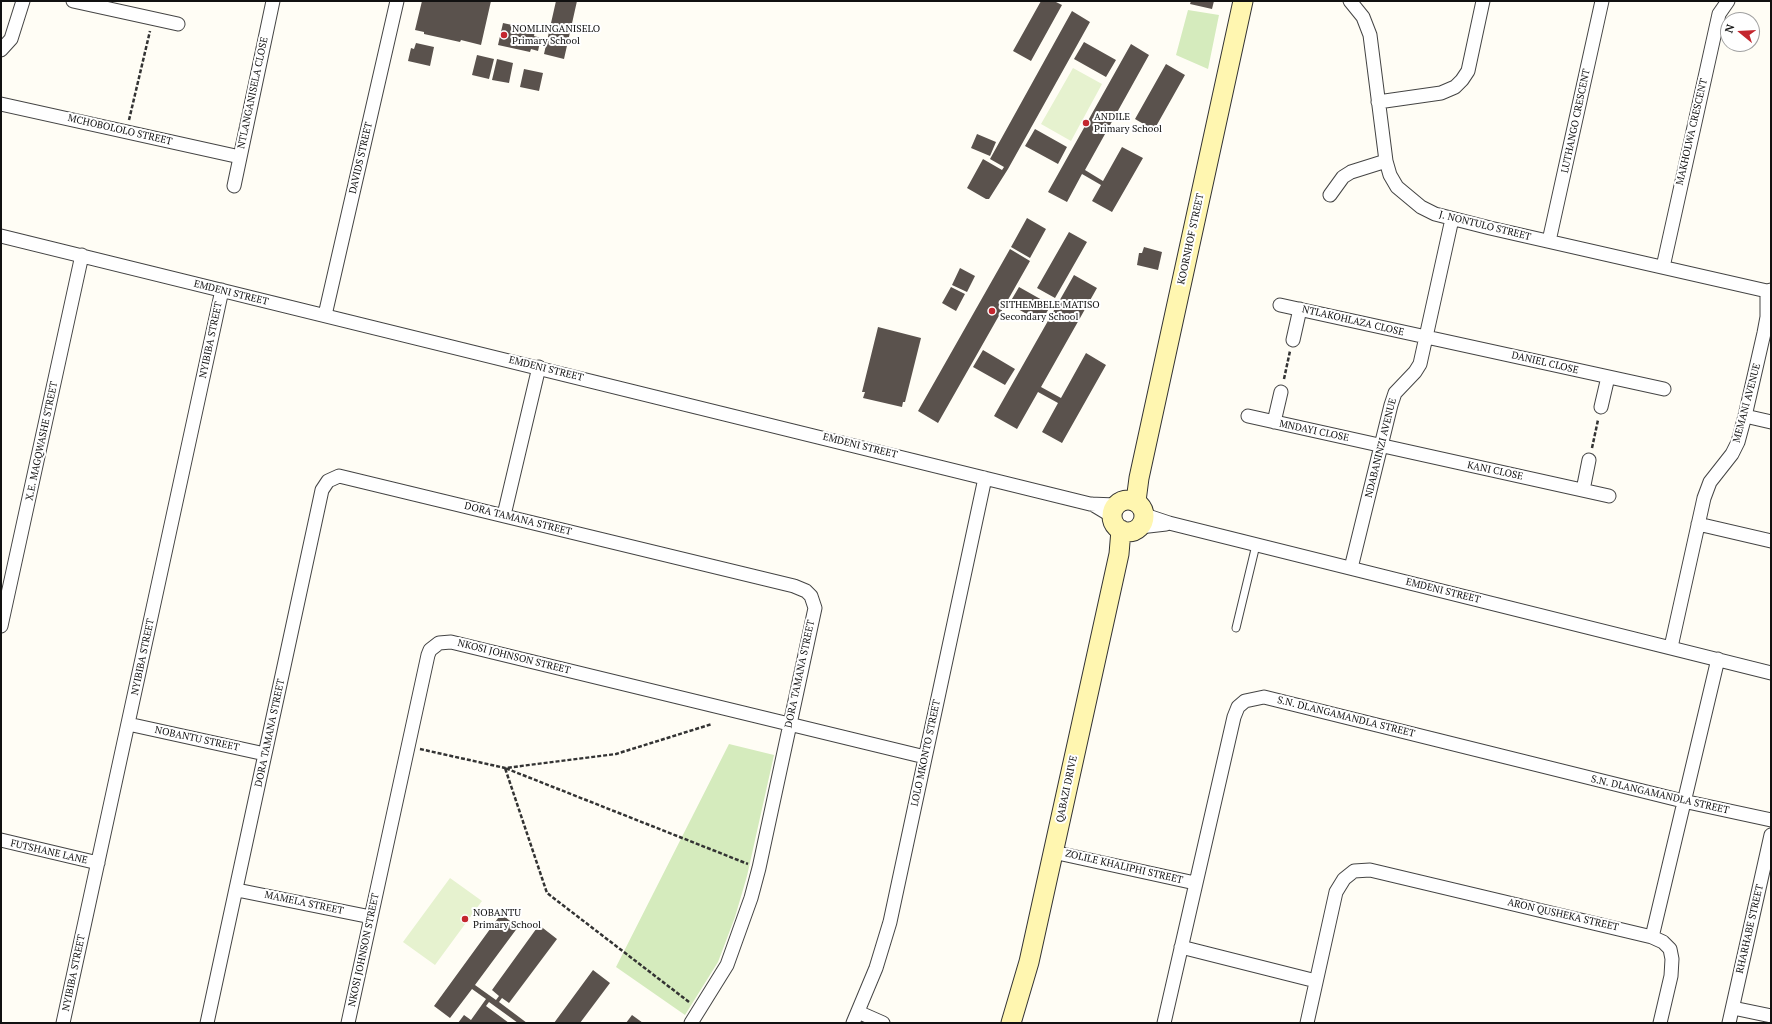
<!DOCTYPE html>
<style>
body{margin:0}
#map{position:relative;width:1772px;height:1024px;overflow:hidden;background:#fffdf5;font-family:"PT Serif",serif}
canvas{display:block}
.frame{position:absolute;inset:0;border:2px solid #111;pointer-events:none}
.north{position:absolute;left:1720px;top:12px;width:40px;height:40px;box-sizing:border-box;background:#fff;border:1px solid #a0a0a0;border-radius:50%;rotate:288deg;font-size:11px;font-weight:700;line-height:16px;text-align:center;color:#111}
.north::after{content:'';display:block;margin:auto;width:14px;height:18px;background:#c4262e;clip-path:polygon(50% 0,100% 100%,50% 72%,0 100%)}
</style>
<div id="map">
<canvas width="1772" height="1024"></canvas>
<div class="frame"></div>
<div class="north">N</div>
</div>
<script>
const g = document.querySelector('canvas').getContext('2d');
g.lineJoin = 'round';
function fillPath(path, color) { g.fillStyle = color; g.fill(path, 'evenodd'); }
const toPath = rows => new Path2D(rows.map(r => 'M' + r).join(''));
function trace(path, color, width, dash) { g.strokeStyle = color; g.lineWidth = width; g.lineCap = dash ? 'butt' : 'round'; g.setLineDash(dash || []); g.stroke(path); }
function drawText(font, color, halo, rows, align = 'center') {
  g.font = font + ' "PT Serif",serif'; g.lineWidth = 4; g.setLineDash([]); g.textBaseline = 'middle'; g.strokeStyle = halo; g.fillStyle = color; for (const [text, x, y, turn = 0] of rows) {
    g.save(); g.translate(x, y); g.rotate((+turn || 0) * Math.PI / 180); g.textAlign = isNaN(turn) ? turn : align; if (halo) g.strokeText(text, 0, 0); g.fillText(text, 0, 0); g.restore();
  }
}
const green = toPath([
 [1188,10,1219,15,1208,69,1176,55],
 [729,744,774,755,747,876,735,917,718,962,685,1015,616,967]
]);
const pitch = toPath([
 [1073,68,1102,84,1071,141,1041,124],
 [450,878,482,901,435,965,403,942]
]);
const building = toPath([
 [422,1,491,1,481,45,461,40,460,42,424,34,424,32,415,30],
 [556,1,577,1,564,59,544,54],
 [1041,1,1054,1,1062,5,1031,61,1013,51],
 [1191,1,1214,1,1212,9,1190,4],
 [1072,11,1090,22,1008,169,989,199,986,199,967,188,983,159,1002,170,1004,167,990,159],
 [503,23,535,30,534,36,541,38,538,51,531,49,530,52,498,45],
 [1084,42,1116,60,1106,77,1074,59],
 [416,43,434,47,430,66,408,61,411,48,414,49],
 [1131,44,1149,55,1085,170,1103,181,1122,147,1143,158,1112,212,1092,201,1101,185,1082,174,1067,202,1048,192],
 [477,55,494,59,489,79,472,75],
 [497,59,513,63,509,83,492,80],
 [1166,64,1185,75,1154,130,1135,119],
 [524,69,543,73,539,91,520,87],
 [1035,129,1067,147,1058,164,1025,146],
 [977,134,996,142,990,156,971,148],
 [1027,218,1046,229,1030,258,1011,247],
 [1069,232,1087,242,1055,298,1037,288],
 [1144,247,1162,252,1158,270,1137,265,1139,253,1142,253],
 [1010,249,1030,261,938,423,918,411],
 [960,268,975,276,967,292,952,285],
 [1074,275,1097,288,1041,387,1061,398,1086,353,1106,365,1062,443,1042,432,1058,403,1038,392,1017,429,994,416],
 [951,287,965,294,956,311,942,303],
 [1019,287,1051,305,1041,322,1009,304],
 [878,327,921,338,905,402,903,402,902,407,863,398,865,392,862,392],
 [983,350,1015,369,1005,385,973,367],
 [501,914,518,927,475,985,496,1000,499,996,492,990,539,925,557,939,509,1003,502,998,499,1002,527,1023,518,1023,489,1002,486,1006,509,1023,458,1023,464,1015,471,1020,486,999,472,989,450,1018,434,1006],
 [593,970,610,983,580,1023,554,1023],
 [632,1015,643,1023,626,1023]
]);
const path = toPath([
 [129,120,150,31],
 [1284,379,1290,351],
 [1592,448,1598,420],
 [420,749,505,768,616,754,712,724],
 [689,1002,547,893,505,768,748,864]
]);
const lane = toPath([
 [1236,628,1256,545]
]);
const street = toPath([
 [73,1,178,24],
 [1350,1,1363,17,1370,35,1386,161,1390,175,1397,187,1421,207,1435,214,1490,228,1767,291,1771,290],
 [1,50,11,39,23,1],
 [1378,102,1441,93,1455,87,1462,80,1468,71,1483,1],
 [1,104,240,157],
 [234,186,273,1],
 [1330,195,1343,177,1351,172,1386,161],
 [1,236,1090,504,1116,505],
 [1549,241,1602,1],
 [1663,267,1719,14,1728,1],
 [1280,305,1664,389],
 [325,315,397,1],
 [1293,340,1300,309],
 [1601,407,1608,377],
 [1248,416,1609,496],
 [1745,416,1771,422],
 [1274,422,1281,392],
 [1583,490,1589,460],
 [1092,504,1112,516],
 [504,515,539,367],
 [1145,515,1169,523,1771,673],
 [1698,524,1771,541],
 [1140,527,1166,524],
 [1351,568,1391,405,1395,393,1415,372,1420,364,1452,219],
 [1,626,82,255],
 [1671,647,1704,498,1710,482,1732,454,1738,442,1745,416,1764,333,1767,317,1767,291],
 [128,724,265,754],
 [1,840,98,863],
 [1053,852,1195,883],
 [237,890,371,917],
 [1652,937,1718,659],
 [1181,947,1316,981],
 [1733,1008,1771,1016],
 [858,1012,883,1023],
 [63,1023,222,290],
 [207,1023,322,490,328,481,339,476,794,586,806,591,811,596,815,608,759,868,751,898,727,965,691,1023],
 [348,1023,428,655,430,650,439,643,451,642,925,757],
 [853,1023,876,968,890,922,985,478],
 [1164,1023,1234,717,1238,707,1245,701,1264,697,1683,801,1771,820],
 [1307,1023,1336,892,1344,879,1354,871,1370,870,1652,937,1663,942,1670,949,1672,959,1671,976,1660,1023],
 [1729,1023,1771,835]
]);
const secondary = toPath([
 '1112 516a16 16 0 1 1 32 0a16 16 0 1 1-32 0Z',
 [1136,501,1139,478,1243,1],
 [1011,1023,1029,962,1119,554,1121,530]
]);
const markers = [
 [504,35,4,"#c4262e"],
 [1086,123,4,"#c4262e"],
 [992,311,4,"#c4262e"],
 [465,919,4,"#c4262e"]
];
const poiNames = [
 ["NOMLINGANISELO",512,29],
 ["Primary School",512,41],
 ["ANDILE",1094,117],
 ["Primary School",1094,129],
 ["SITHEMBELE MATISO",1000,305],
 ["Secondary School",1000,317],
 ["NOBANTU",473,913],
 ["Primary School",473,925]
];
const streetNames = [
 ["NTLANGANISELA CLOSE",253,93,-78],
 ["LUTHANGO CRESCENT",1576,121,-78],
 ["MCHOBOLOLO STREET",120,130,13],
 ["MAKHOLWA CRESCENT",1692,132,-77],
 ["DAVIDS STREET",361,158,-77],
 ["J. NONTULO STREET",1485,226,14],
 ["KOORNHOF STREET",1191,239,-78],
 ["EMDENI STREET",231,293,14],
 ["NTLAKOHLAZA CLOSE",1353,321,13],
 ["NYIBIBA STREET",211,340,-78],
 ["DANIEL CLOSE",1545,363,13],
 ["EMDENI STREET",546,369,14],
 ["MEMANI AVENUE",1747,403,-75],
 ["MNDAYI CLOSE",1314,431,12],
 ["X.E. MAGQWASHE STREET",42,441,-78],
 ["EMDENI STREET",860,446,14],
 ["NDABANINZI AVENUE",1381,448,-76],
 ["KANI CLOSE",1495,471,12],
 ["DORA TAMANA STREET",518,519,14],
 ["EMDENI STREET",1443,591,14],
 ["NYIBIBA STREET",143,657,-78],
 ["NKOSI JOHNSON STREET",514,657,14],
 ["DORA TAMANA STREET",800,674,-78],
 ["S.N. DLANGAMANDLA STREET",1346,717,14],
 ["DORA TAMANA STREET",270,733,-78],
 ["NOBANTU STREET",197,739,12],
 ["LOLO MKONTO STREET",926,753,-78],
 ["QABAZI DRIVE",1067,789,-78],
 ["S.N. DLANGAMANDLA STREET",1660,795,13],
 ["FUTSHANE LANE",49,852,13],
 ["ZOLILE KHALIPHI STREET",1124,867,13],
 ["MAMELA STREET",304,903,12],
 ["ARON QUSHEKA STREET",1563,915,13],
 ["RHARHABE STREET",1750,929,-77],
 ["NKOSI JOHNSON STREET",364,950,-78],
 ["NYIBIBA STREET",74,973,-78]
];
fillPath(green, '#d5ebbd');
fillPath(pitch, '#e6f2cf');
fillPath(building, '#5a524d');
trace(lane, '#444', 9);
trace(street, '#444', 15);
trace(secondary, '#333', 21);
trace(path, '#333', 2.5, [4, 2]);
trace(lane, '#fff', 7);
trace(street, '#fff', 13);
trace(secondary, '#fff6b0', 19);
for (const [x, y, r, color] of markers) { const dot = new Path2D(); dot.arc(x, y, r, 0, 2 * Math.PI); g.fillStyle = color; g.fill(dot); trace(dot, '#fff', 1.5); }
drawText('10px', '#111', '#fff', poiNames, 'left');
drawText('10px', '#111', '#fff', streetNames);
</script>
